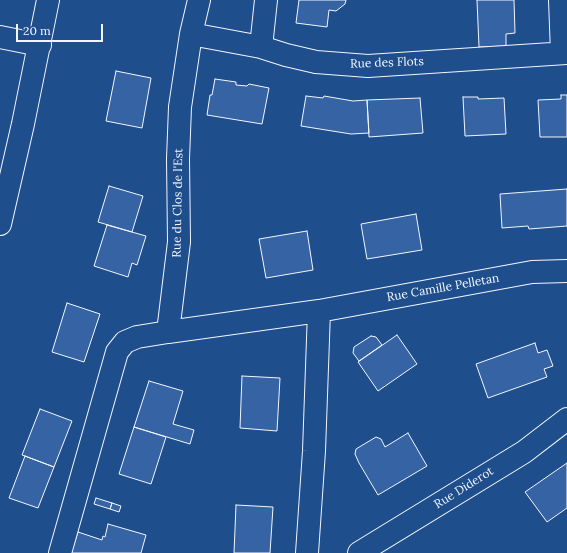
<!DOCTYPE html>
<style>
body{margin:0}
#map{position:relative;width:567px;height:553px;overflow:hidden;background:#1f4e8c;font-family:Lora,serif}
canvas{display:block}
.scale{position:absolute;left:16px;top:24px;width:87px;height:18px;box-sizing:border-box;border:2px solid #f2f6ff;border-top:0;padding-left:5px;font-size:12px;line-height:14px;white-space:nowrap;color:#f2f6ff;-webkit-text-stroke:3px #1f4e8c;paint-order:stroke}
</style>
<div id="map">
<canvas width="567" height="553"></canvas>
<div class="scale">20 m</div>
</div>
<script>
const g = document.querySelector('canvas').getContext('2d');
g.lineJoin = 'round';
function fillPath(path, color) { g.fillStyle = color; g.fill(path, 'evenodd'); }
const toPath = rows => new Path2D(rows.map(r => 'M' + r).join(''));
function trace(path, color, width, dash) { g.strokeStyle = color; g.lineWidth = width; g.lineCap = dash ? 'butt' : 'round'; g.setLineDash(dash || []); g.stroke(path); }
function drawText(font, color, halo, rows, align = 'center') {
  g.font = font + ' Lora,serif'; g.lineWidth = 3; g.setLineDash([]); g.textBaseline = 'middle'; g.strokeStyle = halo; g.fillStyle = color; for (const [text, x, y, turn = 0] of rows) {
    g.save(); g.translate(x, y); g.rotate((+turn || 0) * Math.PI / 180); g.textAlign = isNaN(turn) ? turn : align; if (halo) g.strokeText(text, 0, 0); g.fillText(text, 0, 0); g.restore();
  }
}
const building = toPath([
 [299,0,346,0,345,4,336,11,329,10,327,27,296,23,299,0],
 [477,0,514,0,515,33,506,34,506,46,479,47,477,0],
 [116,71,151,78,142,128,106,121,116,71],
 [215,79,236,82,236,85,247,86,249,84,269,88,262,124,207,115,210,95,212,95,215,79],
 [561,95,567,95,567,137,540,137,538,100,561,99,561,95],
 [306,96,323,98,324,96,353,101,367,100,369,133,351,134,301,126,306,96],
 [463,97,478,97,478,99,504,98,506,134,465,136,463,97],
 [420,98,423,133,369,137,367,100,420,98],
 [109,186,143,196,132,232,98,222,109,186],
 [567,189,567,226,529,229,528,226,502,228,500,194,567,189],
 [416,214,422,250,367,259,361,224,416,214],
 [107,225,146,236,137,265,132,263,128,277,94,266,107,225],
 [307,231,313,270,266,278,259,239,307,231],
 [67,303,100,314,84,362,52,352,67,303],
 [397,335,417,364,378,391,358,362,397,335],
 [371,336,376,337,382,345,359,361,353,353,354,347,371,336],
 [535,343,538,353,547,350,553,366,544,369,547,377,488,398,476,364,535,343],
 [242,376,280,378,277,431,240,428,242,376],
 [149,381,183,391,173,424,194,430,190,444,134,427,149,381],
 [40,409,72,421,54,467,22,455,40,409],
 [134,427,166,437,151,484,119,474,134,427],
 [408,433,427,466,378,495,359,463,355,454,356,449,376,437,381,439,385,447,408,433],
 [25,456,54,467,38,508,9,498,25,456],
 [567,463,567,508,547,522,525,492,567,463],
 [96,498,112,503,110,509,94,504,96,498],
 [112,503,121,506,119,512,110,509,112,503],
 [236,505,273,507,270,553,234,553,236,505],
 [108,524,146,535,141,553,71,553,78,532,102,540,103,536,105,537,108,524]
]);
const street = toPath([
 [560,0,562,53],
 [191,34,261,47,286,55,316,62,368,66,567,53],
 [0,37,40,45],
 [261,47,266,0],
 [168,332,319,311],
 [60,553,117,352,125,342,137,337,168,332,179,242,178,159,180,107,191,34,199,0],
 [307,553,314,451,319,311,532,272,567,271],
 [359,553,524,452,567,419]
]);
const secondary = toPath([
 [0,224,23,124,48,0]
]);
const streetNames = [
 ["Rue des Flots",387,63,-2],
 ["Rue du Clos de l'Est",178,203,-89],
 ["Rue Camille Pelletan",443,288,-10],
 ["Rue Diderot",464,488,-32]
];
fillPath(building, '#3563a3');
trace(building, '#f2f6ff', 1);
trace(street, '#f2f6ff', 24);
trace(secondary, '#f2f6ff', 24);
trace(street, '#1f4e8c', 22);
trace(secondary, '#1f4e8c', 22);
drawText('12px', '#f2f6ff', '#1f4e8c', streetNames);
</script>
